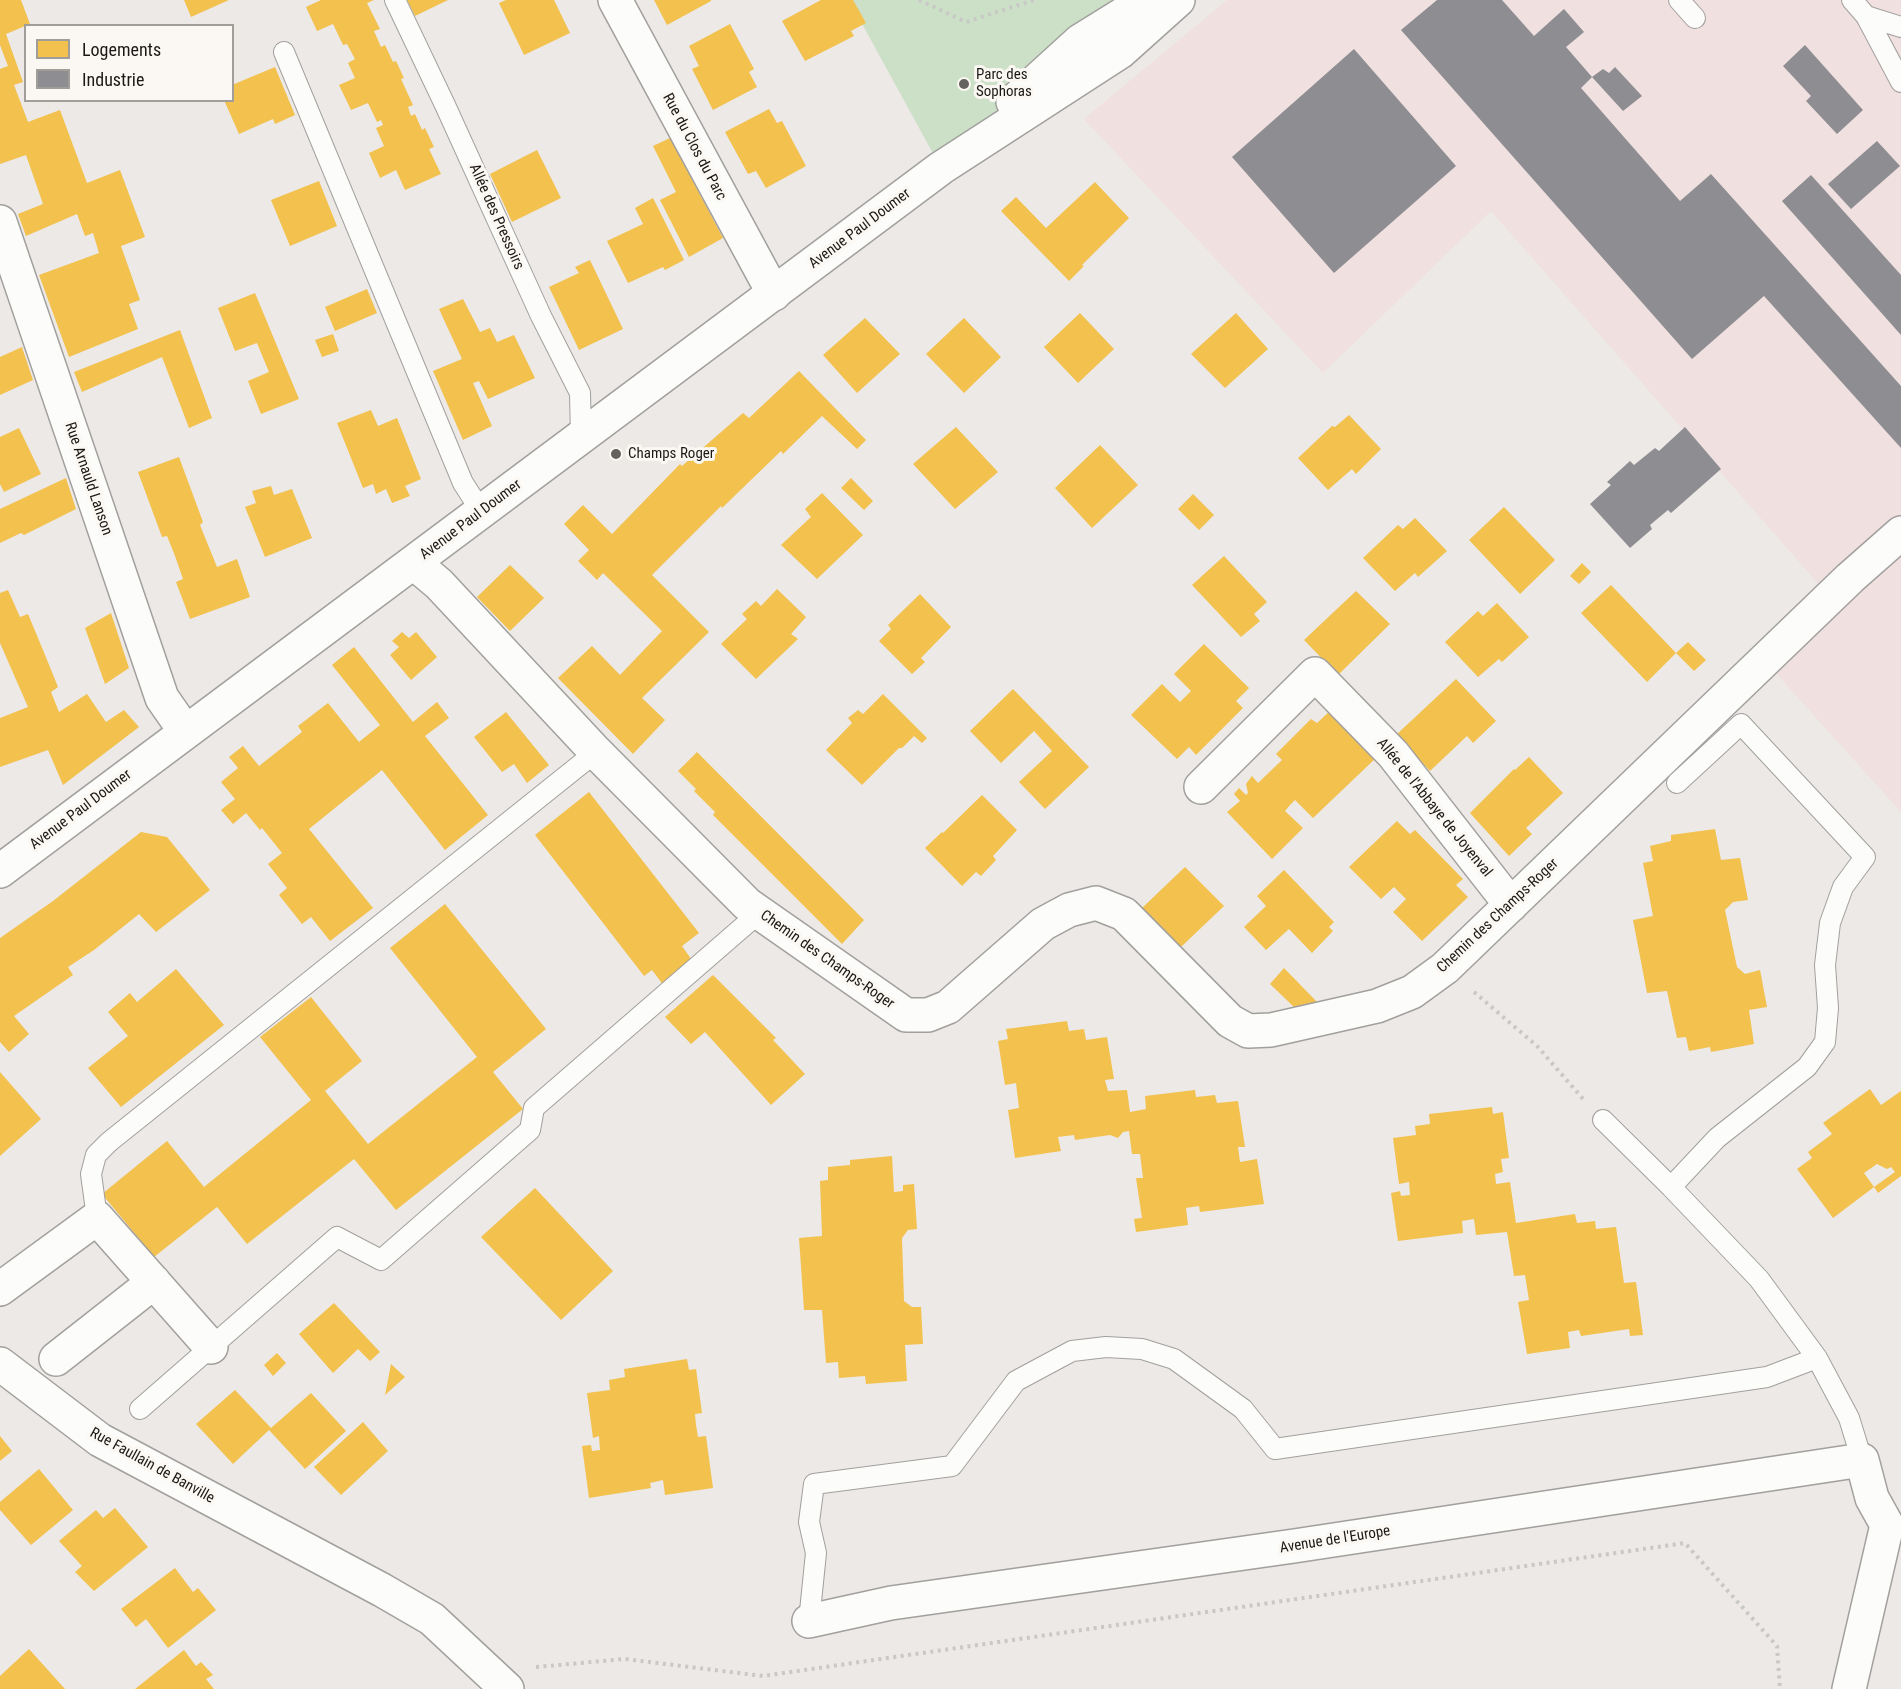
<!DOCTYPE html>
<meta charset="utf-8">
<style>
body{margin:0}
#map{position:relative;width:1901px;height:1689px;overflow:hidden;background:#ece9e6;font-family:"Roboto Condensed",sans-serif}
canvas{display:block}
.legend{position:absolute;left:24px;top:24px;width:210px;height:78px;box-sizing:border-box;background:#fbf7f2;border:2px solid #a19e9a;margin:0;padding:8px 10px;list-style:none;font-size:18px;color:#1a1917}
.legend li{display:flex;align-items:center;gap:12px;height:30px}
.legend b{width:30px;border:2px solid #a19e9a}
</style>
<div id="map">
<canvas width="1901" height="1689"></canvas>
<ul class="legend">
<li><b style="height:16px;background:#f2c14e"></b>Logements</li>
<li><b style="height:16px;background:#8d8d92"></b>Industrie</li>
</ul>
</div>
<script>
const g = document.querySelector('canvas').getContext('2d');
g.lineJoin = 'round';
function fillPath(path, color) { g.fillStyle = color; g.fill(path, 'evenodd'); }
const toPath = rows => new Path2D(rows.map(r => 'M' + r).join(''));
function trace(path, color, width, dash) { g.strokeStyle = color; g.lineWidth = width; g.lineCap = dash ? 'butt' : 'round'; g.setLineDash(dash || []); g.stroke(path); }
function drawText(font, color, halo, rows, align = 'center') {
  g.font = font + ' "Roboto Condensed",sans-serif'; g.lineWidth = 6; g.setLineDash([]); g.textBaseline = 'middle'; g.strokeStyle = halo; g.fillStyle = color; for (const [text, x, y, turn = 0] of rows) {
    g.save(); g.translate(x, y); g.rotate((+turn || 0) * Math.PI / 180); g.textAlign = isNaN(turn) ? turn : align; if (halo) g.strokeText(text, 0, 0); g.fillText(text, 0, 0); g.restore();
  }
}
const industrial = toPath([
 [1227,0,1901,0,1901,812,1772,669,1837,605,1491,211,1323,373,1084,119]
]);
const green = toPath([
 [849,0,1146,0,941,168]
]);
const homes = toPath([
 [0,0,21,0,30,24,6,34,23,82,14,85,28,122,60,110,87,183,120,170,145,237,121,246,140,300,129,304,138,329,69,357,39,275,99,253,93,233,85,236,77,214,26,236,18,214,43,204,26,155,0,164,0,69,8,66,0,45],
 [184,0,229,0,191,17],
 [321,0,374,0,367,3,380,29,374,31,381,47,385,45,393,62,396,61,404,78,401,79,413,105,408,107,411,116,415,114,422,130,425,128,434,147,429,149,441,174,405,190,396,170,380,178,369,153,384,146,376,128,383,125,381,120,377,122,368,103,351,110,339,85,355,78,348,63,355,59,347,44,343,45,333,24,317,31,306,7],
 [407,0,448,0,415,16],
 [506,0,554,0,570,33,524,55,499,3],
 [654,0,711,0,711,1,667,25],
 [821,0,853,0,866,23,851,31,854,36,805,61,782,21],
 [730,24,754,69,749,72,757,87,713,110,692,69,699,66,689,46],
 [275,67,295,115,275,124,273,119,239,134,224,100,232,100,232,85],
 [769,109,777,123,782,121,806,166,766,188,756,171,748,174,725,132],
 [670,138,723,238,689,257,660,200,676,192,653,146],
 [537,150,561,198,512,222,490,174],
 [319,181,337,226,290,246,271,200],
 [1095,182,1129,218,1082,265,1084,266,1069,281,1001,211,1016,197,1046,228],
 [653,198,684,260,665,270,663,267,628,283,607,241,643,224,635,208],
 [590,260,623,329,579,350,549,287,579,273,575,267],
 [367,289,377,313,335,331,325,307],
 [255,293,299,399,261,414,248,381,269,372,257,343,235,351,218,308],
 [463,299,480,332,490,328,497,342,514,335,535,378,488,399,479,381,473,383,492,426,463,440,433,371,462,359,439,309],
 [1080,313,1114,349,1078,383,1044,347],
 [1236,313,1268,349,1225,388,1191,354],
 [865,318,900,354,857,393,823,355],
 [964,318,1001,357,964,393,926,354],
 [180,330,212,418,189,428,162,357,82,392,74,372],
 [333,334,339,351,322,357,315,340],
 [22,347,33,380,0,395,0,357],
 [799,371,866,440,857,449,822,416,783,454,781,451,722,508,721,506,652,575,709,632,642,698,665,720,633,754,558,678,592,646,620,675,662,631,603,573,597,580,578,561,589,550,564,524,583,505,612,534,680,464,682,466,743,413,749,418],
 [371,410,378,426,397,418,421,479,405,486,410,496,392,503,386,489,376,494,373,484,363,488,337,423],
 [1349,415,1381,449,1356,474,1352,469,1328,490,1298,458,1332,426,1335,427],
 [956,427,998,472,955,509,913,464],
 [19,428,41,474,4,492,0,484,0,437],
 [1100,445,1138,485,1092,528,1055,488],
 [179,457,203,522,200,525,217,567,237,559,250,597,190,619,176,582,183,579,175,556,167,536,162,537,138,472],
 [66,478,76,509,24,535,21,533,0,543,0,509],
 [851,478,873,501,864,510,841,488],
 [271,486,274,495,292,489,312,538,265,557,245,507,256,503,252,491],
 [822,493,863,535,817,579,781,545,811,517,805,509],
 [1193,494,1214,515,1199,530,1178,509],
 [1504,507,1555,560,1520,594,1469,540],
 [1415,518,1447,551,1418,577,1415,573,1395,591,1363,558,1398,525,1403,529],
 [1224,556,1267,602,1254,614,1260,621,1241,637,1192,585],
 [1582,563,1591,572,1579,584,1570,576],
 [510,565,544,598,510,631,477,597],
 [1611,585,1676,653,1688,642,1706,660,1694,671,1676,653,1647,682,1581,613],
 [777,589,806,617,791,634,798,639,756,679,721,644,747,619,742,614,756,601,761,606],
 [8,590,20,617,28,614,43,650,58,687,51,692,59,712,87,694,106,722,124,710,139,727,63,785,48,750,0,767,0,718,28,707,0,643,0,593],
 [1356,591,1390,624,1338,675,1304,640],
 [920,594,951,627,921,658,925,662,912,674,879,641,891,629,888,625],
 [1497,603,1529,637,1502,662,1499,659,1478,677,1445,642,1478,611,1483,616],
 [111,613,129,668,105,684,85,628],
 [402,632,409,638,416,632,437,657,411,680,390,655,399,647,392,641],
 [1204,644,1249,688,1236,701,1243,708,1196,755,1189,747,1177,759,1131,715,1162,684,1180,702,1191,691,1174,674],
 [354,647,413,722,437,702,449,718,425,736,488,815,445,850,382,770,309,829,373,908,330,941,311,917,302,924,279,895,287,888,268,864,282,853,262,828,260,830,246,813,233,824,221,810,235,799,221,782,238,768,229,757,243,746,259,766,302,732,298,726,328,703,359,742,380,725,332,665],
 [1456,679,1496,721,1473,743,1467,736,1430,771,1396,735],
 [1013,689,1089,767,1045,809,1019,782,1052,751,1034,731,1001,763,970,731],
 [883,694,927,738,922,743,914,736,902,748,899,748,862,785,826,750,852,723,848,718,858,710,863,714],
 [1331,710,1377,757,1313,818,1295,800,1290,805,1285,811,1303,828,1272,859,1227,812,1240,801,1234,794,1239,788,1246,795,1248,793,1246,784,1252,776,1258,783,1282,760,1276,754,1311,719,1317,723],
 [506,712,549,765,527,783,514,764,502,772,474,737],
 [697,752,864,920,842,944,713,815,715,812,694,791,696,789,678,771],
 [1529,757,1563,793,1526,828,1532,834,1509,856,1470,813,1514,769,1515,770],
 [589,792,699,933,682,946,694,963,664,986,652,970,644,976,535,835],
 [982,795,1017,830,993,856,996,860,981,876,976,872,962,886,925,848,942,832,943,833],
 [1397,821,1410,834,1415,830,1463,879,1456,885,1468,897,1422,941,1393,912,1406,899,1394,887,1381,899,1349,867],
 [1715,829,1721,860,1740,858,1748,900,1733,902,1725,910,1737,967,1745,974,1760,970,1767,1007,1749,1010,1754,1044,1711,1052,1710,1047,1689,1051,1686,1037,1677,1038,1667,991,1647,993,1633,920,1653,916,1643,863,1653,861,1650,846,1671,841,1671,835],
 [141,832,167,837,210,890,156,932,139,914,94,950,68,967,73,975,14,1016,29,1034,9,1052,0,1042,0,938,53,901],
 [1185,867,1224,906,1181,947,1142,908],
 [1284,870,1334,922,1329,927,1333,931,1312,953,1289,929,1266,950,1244,927,1266,906,1257,896],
 [445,904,546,1029,493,1072,523,1109,396,1210,354,1159,247,1244,217,1207,154,1257,102,1194,167,1141,204,1187,311,1100,260,1037,311,997,362,1061,325,1091,368,1144,477,1057,390,948],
 [1284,968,1319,1004,1296,1009,1270,984],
 [176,969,224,1025,121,1107,88,1068,128,1036,108,1012,130,993,137,1002],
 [713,975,776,1038,773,1040,805,1074,771,1105,705,1032,691,1044,665,1017],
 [1067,1021,1069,1031,1084,1029,1086,1040,1107,1037,1114,1079,1105,1080,1108,1091,1127,1090,1130,1112,1146,1109,1145,1096,1195,1090,1196,1097,1215,1095,1217,1103,1238,1101,1245,1147,1238,1147,1240,1162,1257,1159,1264,1204,1200,1212,1199,1206,1186,1208,1188,1225,1136,1232,1134,1219,1142,1218,1136,1178,1143,1178,1140,1154,1132,1154,1129,1131,1123,1132,1118,1138,1110,1135,1075,1140,1074,1135,1058,1137,1061,1151,1015,1158,1008,1110,1019,1108,1016,1083,1005,1085,998,1041,1008,1039,1006,1029],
 [0,1072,41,1119,0,1156],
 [1870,1089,1881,1105,1901,1091,1901,1176,1878,1193,1874,1187,1895,1172,1891,1167,1887,1169,1877,1164,1864,1173,1874,1187,1833,1218,1797,1169,1812,1158,1808,1152,1832,1134,1823,1123],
 [1492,1107,1493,1114,1503,1112,1509,1158,1501,1159,1503,1172,1495,1174,1496,1184,1510,1182,1516,1223,1575,1214,1577,1223,1595,1221,1596,1229,1616,1227,1624,1283,1636,1282,1643,1335,1630,1336,1629,1329,1581,1336,1579,1330,1568,1332,1570,1348,1527,1354,1518,1302,1529,1300,1525,1275,1514,1276,1507,1232,1476,1235,1474,1219,1462,1221,1463,1233,1398,1241,1391,1193,1400,1191,1401,1196,1410,1195,1409,1182,1399,1184,1393,1138,1416,1135,1415,1126,1430,1124,1429,1114],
 [892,1156,894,1192,903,1191,903,1185,914,1184,917,1229,908,1230,902,1238,904,1301,912,1307,921,1307,923,1344,905,1345,907,1381,866,1384,865,1376,839,1378,838,1362,826,1363,822,1310,804,1310,799,1238,822,1236,820,1181,828,1180,828,1167,850,1165,850,1160],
 [535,1188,613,1271,561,1320,481,1237],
 [334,1303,380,1352,370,1361,358,1349,333,1373,299,1334],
 [277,1353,286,1363,273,1376,264,1365],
 [687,1359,689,1370,696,1369,702,1413,695,1414,696,1425,698,1437,706,1436,713,1488,665,1495,663,1480,650,1483,651,1488,589,1498,582,1446,591,1445,592,1451,600,1450,599,1436,593,1438,587,1393,610,1390,609,1380,625,1377,624,1369],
 [391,1364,405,1377,385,1395],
 [235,1390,271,1428,311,1393,346,1431,305,1469,269,1430,233,1464,196,1424],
 [363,1422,388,1451,341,1495,314,1467],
 [0,1436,12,1451,0,1461],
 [39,1469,73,1510,31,1545,0,1510,0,1502],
 [115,1508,148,1547,94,1591,75,1572,82,1566,59,1541,96,1510,103,1518],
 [175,1568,193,1592,198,1588,216,1610,168,1648,146,1619,136,1627,121,1609],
 [29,1649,65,1689,0,1689,0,1676],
 [184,1650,196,1666,201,1662,213,1675,206,1679,214,1689,135,1689]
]);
const industry = toPath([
 [1437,0,1502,0,1534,36,1564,9,1584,32,1566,47,1592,77,1603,69,1609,73,1615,67,1642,96,1623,111,1592,77,1581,88,1680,201,1711,174,1901,386,1901,448,1764,296,1692,359,1401,30],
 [1805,45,1863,110,1837,134,1806,101,1811,96,1783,66],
 [1354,49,1456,166,1334,273,1232,157],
 [1877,141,1900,166,1851,209,1828,184],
 [1811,175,1901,275,1901,335,1782,201],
 [1685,427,1721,469,1671,513,1668,510,1650,525,1652,529,1630,548,1590,504,1611,485,1607,482,1630,461,1634,465,1655,448,1659,451]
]);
const path = toPath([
 [919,0,966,22,1034,0],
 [1474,992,1537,1046,1584,1100],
 [536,1667,625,1659,763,1676,1685,1543,1777,1646,1780,1689]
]);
const lane = toPath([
 [395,0,445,105,541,316,580,393,581,437],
 [1679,0,1695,18],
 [1852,0,1866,16,1901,27],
 [1866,16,1901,82],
 [284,52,463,483,481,511],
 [1603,1120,1671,1187,1759,1279,1817,1358,1849,1418,1862,1460],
 [1671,1187,1717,1138,1807,1067,1825,1042,1828,1008,1825,965,1830,923,1843,887,1865,857,1741,724,1677,783],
 [97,1218,91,1174,96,1155,109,1142,596,752],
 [140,1409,337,1237,381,1260,530,1130,534,1108,759,913],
 [809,1621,816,1553,809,1522,814,1484,952,1466,1016,1381,1072,1351,1106,1347,1142,1349,1174,1359,1243,1409,1275,1449,1767,1377,1817,1358]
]);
const street = toPath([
 [615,0,774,294],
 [0,222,162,698,185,731],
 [414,563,439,584,596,752,747,904,906,1015,928,1015,948,1007,1043,924,1069,910,1096,903,1124,914,1230,1021,1248,1031,1271,1030,1377,1006,1412,992,1445,968,1850,578,1901,533],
 [1201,787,1315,674,1393,754,1511,905],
 [0,1289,97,1218,211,1347],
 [56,1359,154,1282],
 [0,1364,100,1440,382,1590,432,1619,507,1689],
 [809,1621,891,1603,1294,1546,1862,1460,1872,1498,1887,1525,1849,1689]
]);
const primary = toPath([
 [1013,102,1080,41,1146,0],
 [0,871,941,168,1120,52,1178,0]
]);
const markers = [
 [964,84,6,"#64625f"],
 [616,454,6,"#64625f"]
];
const poiNames = [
 ["Parc des",976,75],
 ["Sophoras",976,92],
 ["Champs Roger",628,454]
];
const streetNames = [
 ["Rue du Clos du Parc",694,147,62],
 ["Allée des Pressoirs",496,217,66],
 ["Avenue Paul Doumer",860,229,-37],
 ["Rue Arnauld Lanson",88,479,71],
 ["Avenue Paul Doumer",471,520,-37],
 ["Allée de l'Abbaye de Joyenval",1434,808,51],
 ["Avenue Paul Doumer",81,810,-37],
 ["Chemin des Champs-Roger",1498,916,-43],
 ["Chemin des Champs-Roger",827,960,35],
 ["Rue Faullain de Banville",152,1466,29],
 ["Avenue de l'Europe",1335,1540,-9]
];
fillPath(industrial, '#f0e0e0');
fillPath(green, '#cce0c7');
fillPath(homes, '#f2c14e');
fillPath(industry, '#8d8d92');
trace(lane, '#a2a09e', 22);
trace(street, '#a2a09e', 36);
trace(primary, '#a2a09e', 36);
trace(path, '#c8c8c6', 4, [3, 4.5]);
trace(lane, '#fcfcfb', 20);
trace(street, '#fcfcfb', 33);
trace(primary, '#fcfcfb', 33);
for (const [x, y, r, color] of markers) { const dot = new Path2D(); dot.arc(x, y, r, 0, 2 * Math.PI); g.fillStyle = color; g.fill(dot); trace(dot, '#fbf7f2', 2); }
drawText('15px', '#1a1917', '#fbf7f2', poiNames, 'left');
drawText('15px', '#1a1917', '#fbf7f2', streetNames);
</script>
